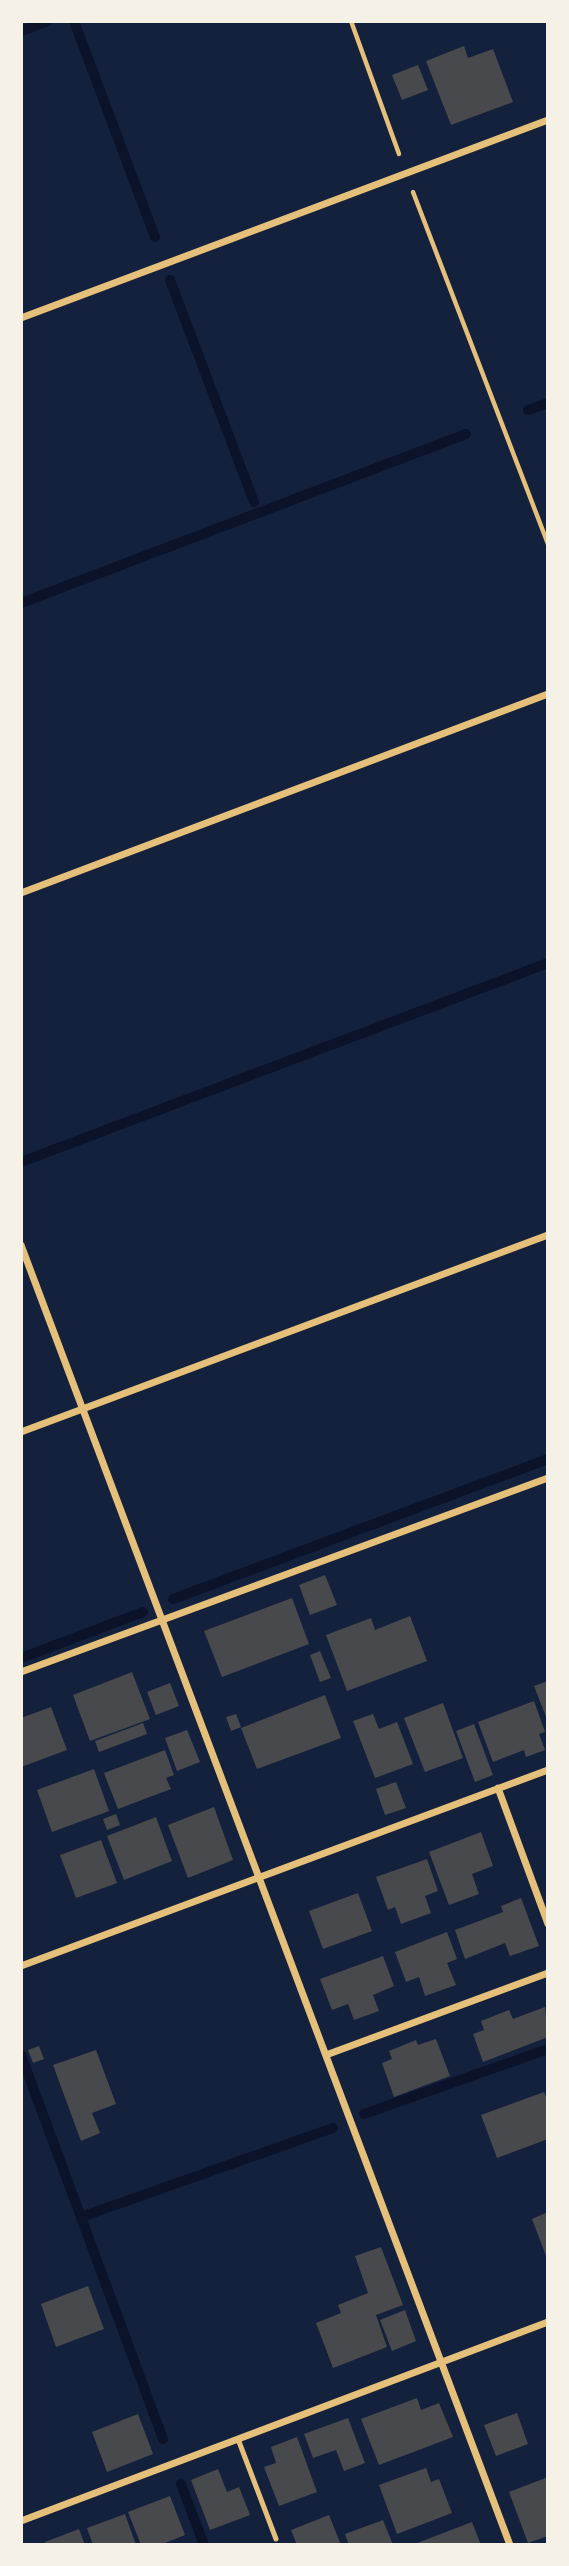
<!DOCTYPE html>
<style>
body{margin:0}
#map{position:relative;width:569px;height:2566px;overflow:hidden;background:#14213d;font-family:"Exo 2",sans-serif}
canvas{display:block}
.frame{position:absolute;inset:0;border:23px solid #f6f1e7;pointer-events:none}
</style>
<div id="map">
<canvas width="569" height="2566"></canvas>
<div class="frame"></div>
</div>
<script>
const g = document.querySelector('canvas').getContext('2d');
g.lineJoin = 'round';
const toPath = rows => new Path2D(rows.map(r => 'M' + r).join(''));
function trace(path, color, width, dash) { g.strokeStyle = color; g.lineWidth = width; g.lineCap = dash ? 'butt' : 'round'; g.setLineDash(dash || []); g.stroke(path); }
function fillPath(path, color) { g.fillStyle = color; g.fill(path, 'evenodd'); }
const stream = toPath([
 [74,21,155,237],
 [21,31,48,21],
 [170,280,254,502],
 [528,410,548,403],
 [21,603,466,434],
 [21,1162,548,963],
 [173,1599,548,1459],
 [21,1658,143,1612],
 [21,2055,163,2439],
 [364,2114,548,2049],
 [81,2217,333,2128],
 [181,2484,204,2545]
]);
const building = toPath([
 [464,46,468,58,493,49,513,102,451,125,426,61],
 [418,65,428,90,402,100,392,75],
 [325,1575,337,1605,310,1615,299,1585],
 [292,1598,309,1644,222,1677,204,1631],
 [410,1616,427,1661,347,1691,326,1635,371,1618,375,1630],
 [320,1651,331,1678,320,1682,310,1655],
 [132,1672,150,1719,90,1741,73,1695],
 [548,1681,548,1722,534,1686],
 [170,1683,179,1706,156,1715,147,1692],
 [325,1695,341,1738,257,1769,241,1728],
 [534,1701,545,1732,539,1734,545,1750,526,1757,524,1750,493,1762,478,1722],
 [443,1703,463,1758,425,1772,404,1718],
 [51,1707,67,1750,21,1767,21,1718],
 [236,1714,241,1727,231,1731,226,1717],
 [373,1714,379,1729,397,1722,413,1764,375,1778,353,1721],
 [143,1723,147,1734,99,1752,95,1741],
 [474,1724,493,1775,475,1782,456,1731],
 [187,1730,200,1762,177,1771,165,1738],
 [165,1750,174,1775,166,1778,171,1789,118,1809,104,1773],
 [94,1769,109,1811,52,1832,37,1790],
 [396,1782,406,1808,385,1815,376,1789],
 [214,1807,233,1860,188,1878,168,1825],
 [116,1814,120,1825,107,1830,103,1819],
 [156,1817,172,1861,124,1880,107,1836],
 [481,1832,493,1866,472,1874,479,1894,449,1905,429,1852],
 [101,1840,117,1883,76,1898,60,1855],
 [427,1859,438,1891,425,1896,431,1913,401,1924,395,1907,388,1910,376,1877],
 [358,1893,372,1931,323,1949,309,1911],
 [521,1898,539,1946,510,1956,505,1943,465,1959,455,1930,503,1912,501,1906],
 [447,1932,457,1959,447,1963,456,1985,425,1996,419,1977,406,1982,395,1952],
 [383,1956,394,1986,373,1995,379,2011,354,2020,348,2004,332,2010,320,1979],
 [545,2007,548,2037,483,2062,473,2034,484,2030,481,2021,509,2010,513,2019],
 [436,2039,450,2076,394,2097,382,2063,392,2059,389,2051,416,2040,418,2045],
 [39,2046,44,2059,33,2063,28,2050],
 [96,2050,116,2104,92,2113,100,2133,81,2141,53,2065],
 [544,2092,548,2101,548,2139,497,2158,481,2115],
 [548,2212,548,2261,532,2219],
 [381,2247,403,2305,376,2315,387,2347,333,2368,316,2323,341,2313,338,2305,368,2293,355,2256],
 [88,2286,104,2329,56,2347,41,2304],
 [405,2310,416,2341,392,2351,380,2320],
 [417,2398,421,2410,439,2403,453,2437,379,2465,361,2419],
 [517,2413,528,2444,496,2456,484,2425],
 [138,2414,153,2454,107,2472,92,2432],
 [348,2418,365,2463,344,2471,336,2450,313,2458,304,2434],
 [297,2437,317,2492,279,2506,264,2467,276,2463,271,2447],
 [426,2468,431,2482,439,2479,452,2513,397,2534,379,2485],
 [218,2469,227,2492,239,2487,250,2515,210,2530,191,2480],
 [548,2477,548,2536,528,2543,509,2492],
 [170,2496,185,2535,160,2545,141,2545,128,2512],
 [125,2514,136,2545,93,2545,87,2528],
 [329,2515,341,2545,297,2545,291,2530],
 [383,2520,393,2545,349,2545,345,2534],
 [472,2522,481,2545,412,2545],
 [79,2529,85,2545,46,2545,45,2542]
]);
const path = toPath([
 [351,21,399,154],
 [413,192,548,544]
]);
const service = toPath([
 [238,2439,276,2539]
]);
const minor = toPath([
 [21,318,548,120],
 [21,893,548,694],
 [21,1245,510,2545],
 [21,1432,548,1235],
 [21,1672,548,1478],
 [498,1788,548,1924],
 [21,1966,548,1770],
 [326,2055,548,1973],
 [21,2521,548,2322]
]);
trace(stream, '#0b132b', 10);
fillPath(building, '#48494c');
trace(path, '#e5c07b', 4.5);
trace(service, '#e5c07b', 5);
trace(minor, '#e5c07b', 7);
</script>
